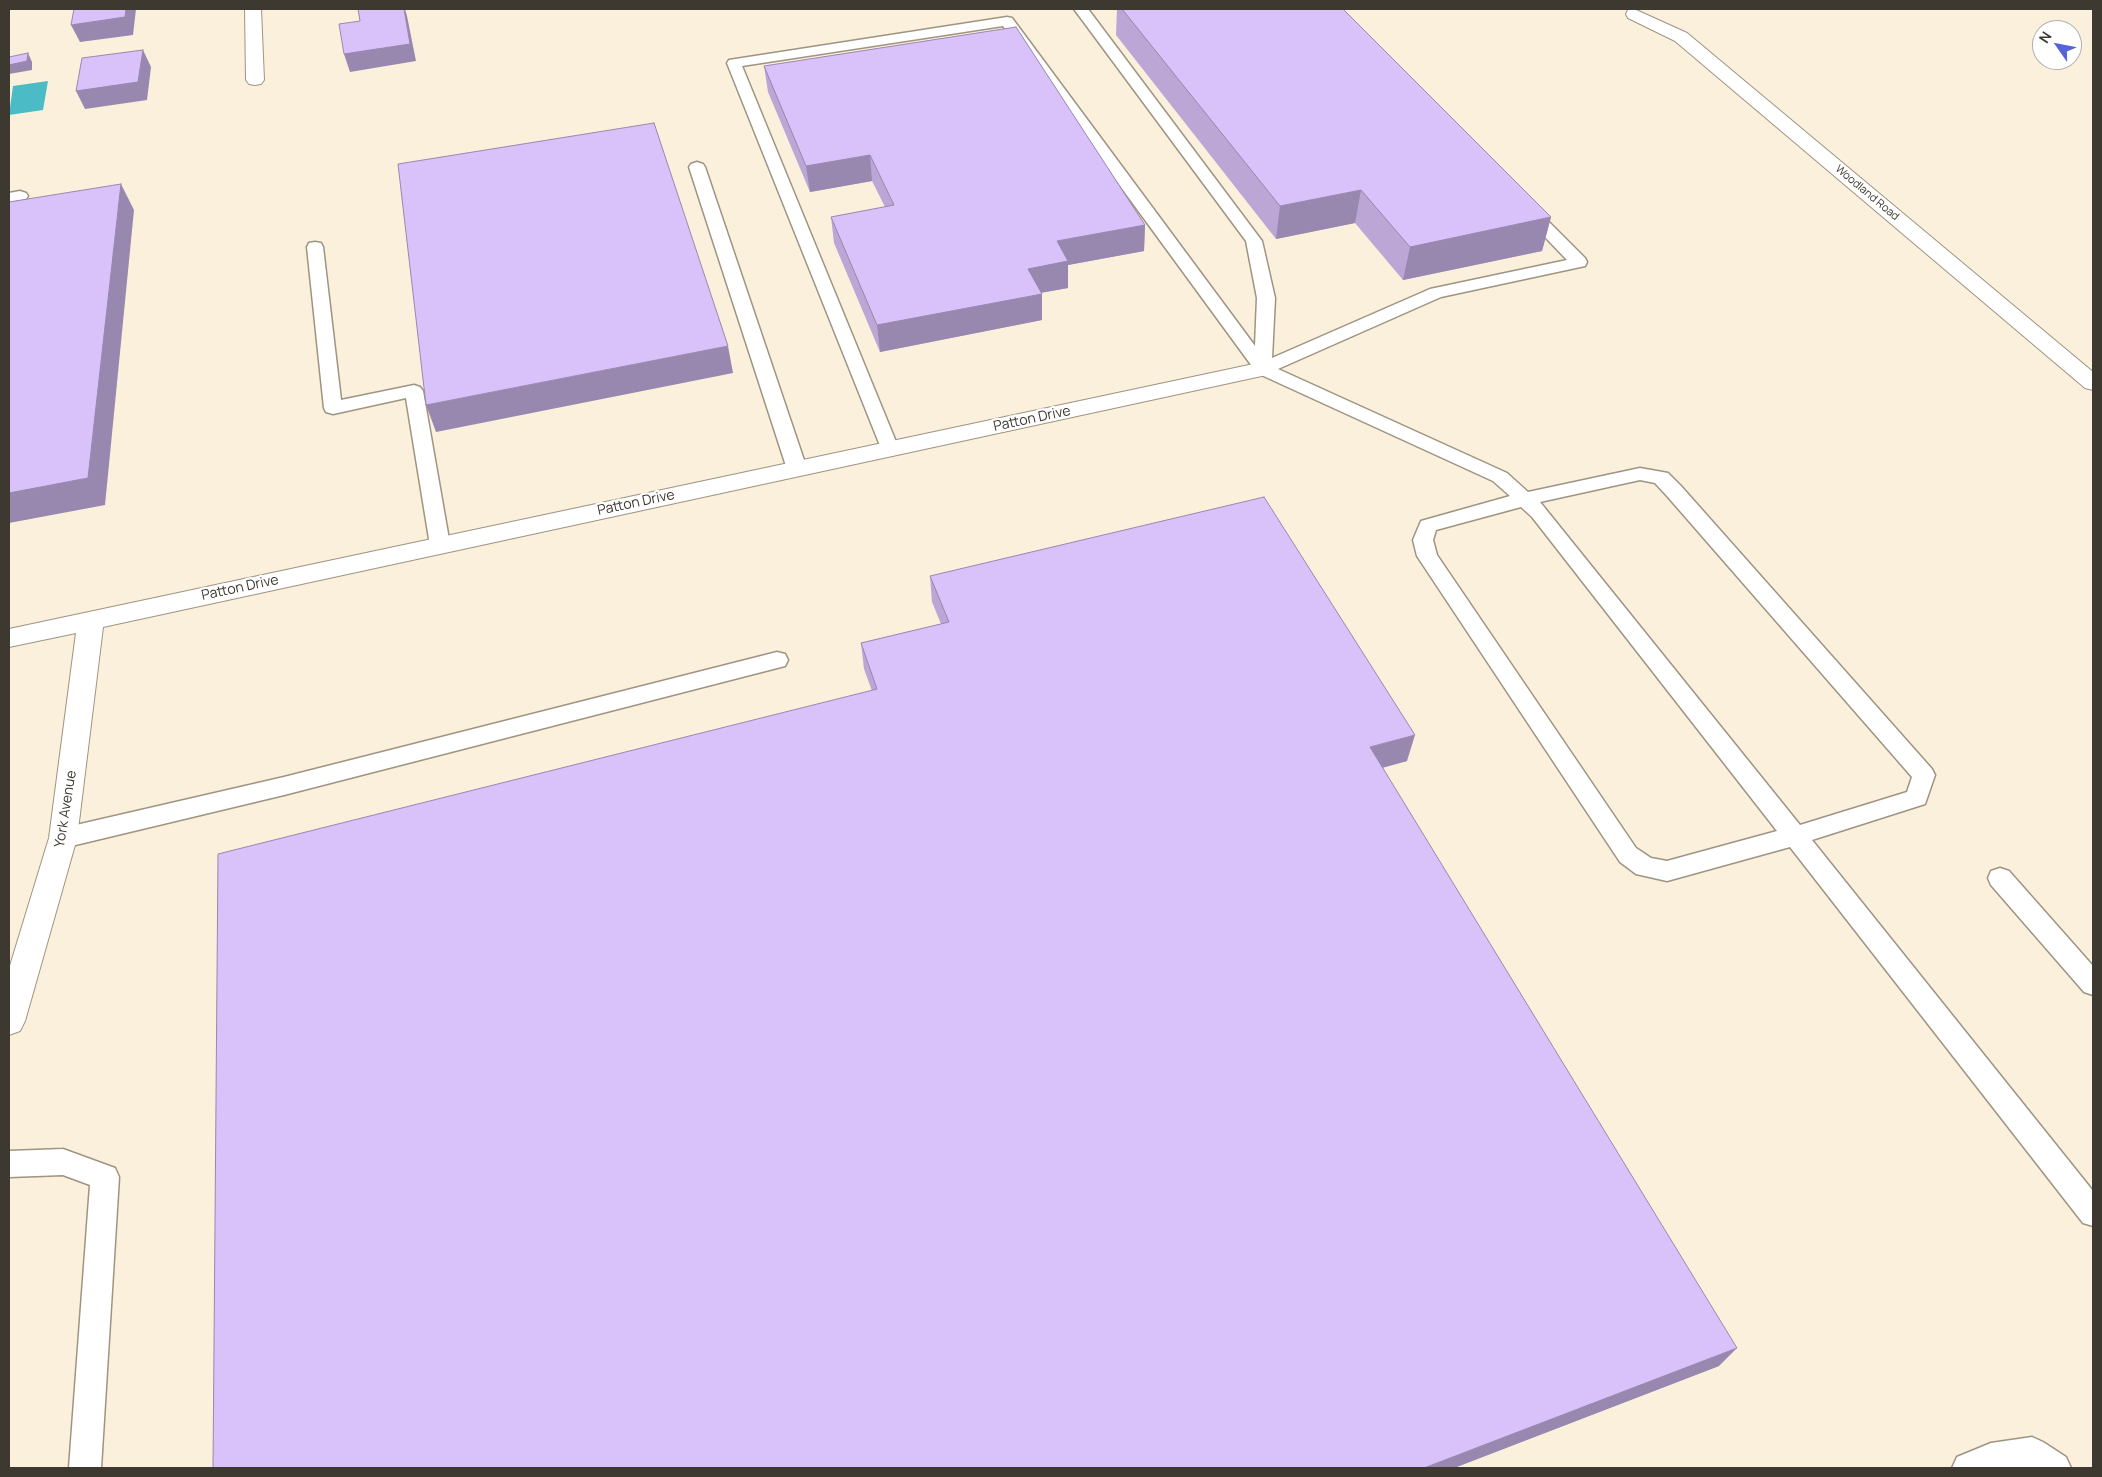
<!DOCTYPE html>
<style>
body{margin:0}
#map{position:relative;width:2102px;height:1477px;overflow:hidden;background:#fbf0dc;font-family:Manrope,sans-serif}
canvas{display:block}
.frame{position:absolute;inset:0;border:10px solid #3d3931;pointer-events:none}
.north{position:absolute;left:2032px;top:20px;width:50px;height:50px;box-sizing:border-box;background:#fff;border:1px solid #b1b0ad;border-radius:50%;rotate:303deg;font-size:14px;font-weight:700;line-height:20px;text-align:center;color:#3d3931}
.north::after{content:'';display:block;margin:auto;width:18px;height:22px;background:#5463d9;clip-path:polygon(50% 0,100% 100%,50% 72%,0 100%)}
</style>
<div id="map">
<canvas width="2102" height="1477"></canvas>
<div class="frame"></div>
<div class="north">N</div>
</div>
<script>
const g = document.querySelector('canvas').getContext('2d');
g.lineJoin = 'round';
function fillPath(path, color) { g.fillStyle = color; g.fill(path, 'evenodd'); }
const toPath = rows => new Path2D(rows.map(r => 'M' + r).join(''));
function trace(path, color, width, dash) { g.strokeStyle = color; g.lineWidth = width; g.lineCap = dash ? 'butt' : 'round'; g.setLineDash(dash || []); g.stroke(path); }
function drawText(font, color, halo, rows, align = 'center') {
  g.font = font + ' Manrope,sans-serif'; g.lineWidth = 4.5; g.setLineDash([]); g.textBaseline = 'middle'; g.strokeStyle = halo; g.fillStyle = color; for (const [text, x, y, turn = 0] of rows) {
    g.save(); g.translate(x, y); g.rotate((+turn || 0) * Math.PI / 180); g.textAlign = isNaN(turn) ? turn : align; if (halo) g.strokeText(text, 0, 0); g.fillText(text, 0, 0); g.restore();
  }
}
const water = toPath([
 [48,81,43,110,9,115,13,86]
]);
const service = toPath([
 [1074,9,1088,9,1262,241,1275,298,1272,358,1430,289,1567,260,1521,212,1519,209,1521,206,1533,206,1585,258,1587,262,1585,266,1441,297,1278,369,1507,473,1528,492,1640,468,1668,473,1681,486,1932,769,1935,775,1925,804,1812,840,2093,1191,2093,1226,2083,1223,1790,847,1667,881,1636,874,1620,862,1417,556,1413,540,1421,521,1510,496,1493,481,1257,373,1003,26,742,66,899,449,897,453,890,455,883,453,727,63,729,60,1007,17,1012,18,1255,346,1257,298,1246,241,1074,9],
 [1640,480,1655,483,1667,496,1912,777,1907,792,1800,825,1540,502,1640,480],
 [1521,507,1532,517,1777,831,1667,861,1651,858,1636,848,1437,555,1433,540,1436,530,1521,507],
 [697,162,703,164,705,167,807,469,804,473,797,475,790,473,787,469,689,167,691,164,697,162],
 [20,191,26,193,28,196,26,199,9,203,9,193,20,191],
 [315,242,321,243,323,247,341,400,414,385,420,387,423,391,450,545,447,550,440,552,433,550,430,545,406,398,333,414,326,412,324,408,307,247,309,243,315,242],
 [777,652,785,654,788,660,785,666,284,795,63,848,55,845,51,838,55,831,63,828,284,777,777,652],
 [2000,868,2009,871,2093,966,2093,995,2084,992,1991,885,1988,878,1991,871,2000,868],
 [63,1149,115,1168,119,1177,101,1468,69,1468,90,1185,63,1175,9,1177,9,1151,63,1149],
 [2032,1437,2043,1442,2066,1457,2071,1468,1952,1468,1957,1457,1991,1443,2032,1437]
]);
const minor = toPath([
 [245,9,261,9,264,80,261,84,255,85,249,84,246,80,245,9],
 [1634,9,1687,33,2093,372,2093,390,2085,388,1675,41,1628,18,1626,14,1628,10,1634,9],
 [1263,362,1271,364,1274,369,1271,374,103,627,77,838,25,1021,20,1031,9,1035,9,969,49,838,76,633,9,647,9,629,1263,362]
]);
const wall = toPath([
 [1117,9,1343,9,1551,217,1542,251,1403,280,1355,223,1276,239,1116,35],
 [764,66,1145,225,1144,251,1068,265,1068,288,1041,293,1042,320,880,352,834,243,831,217,885,207,872,181,810,192,768,92],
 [930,576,1407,761,1382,768,1719,1366,1454,1468,213,1468,872,691,864,669,861,643,941,624,932,602]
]);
const shadedWall = toPath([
 [126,9,136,9,133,35,80,42,71,25],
 [404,9,405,9,407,16,416,61,350,72,344,54],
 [143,50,151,67,147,100,85,109,76,91],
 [28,53,32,62,32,70,9,74,9,65],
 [870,155,872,181,810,192,806,166],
 [121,184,134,210,105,505,9,523,9,493],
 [1361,190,1355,223,1276,239,1280,206],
 [1551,217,1542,251,1403,280,1410,247],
 [1145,225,1144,251,1068,265,1068,288,1028,295,1028,269,1057,241],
 [1042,294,1042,320,880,352,877,325],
 [728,346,733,373,436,432,426,405],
 [1415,735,1407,761,1363,773,1370,747],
 [1737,1348,1719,1366,1454,1468,1424,1468]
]);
const building = toPath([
 [74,9,126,9,125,17,71,25,74,9],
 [358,9,404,9,410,44,344,54,339,24,360,21,358,9],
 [1122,9,1343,9,1551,217,1410,247,1361,190,1280,206,1122,9],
 [1016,27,1145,225,1057,241,1068,261,1028,269,1042,294,877,325,831,217,894,205,870,155,806,166,764,66,1016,27],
 [143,50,138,82,76,91,82,58,143,50],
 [28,53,27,61,9,65,9,57,28,53],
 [654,123,728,346,426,405,398,164,654,123],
 [121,184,88,478,9,493,9,202,121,184],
 [1264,497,1415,735,1370,747,1737,1348,1424,1468,213,1468,218,854,877,689,861,643,949,622,930,576,1264,497]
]);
const farStreetnames = [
 ["Woodland Road",1867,193,40]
];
const streetNames = [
 ["Patton Drive",1032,419,-12],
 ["Patton Drive",636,503,-12],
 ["Patton Drive",240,588,-12],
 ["York Avenue",66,809,-81]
];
fillPath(water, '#4bbbc6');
trace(service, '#9e9482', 3);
trace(minor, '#9e9482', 2);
fillPath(service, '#fff');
fillPath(minor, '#fff');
fillPath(wall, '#bba6d6');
fillPath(shadedWall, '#9887ae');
fillPath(building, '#d9c1f9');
trace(building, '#9887ae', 1);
drawText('11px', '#3d3931', '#fff', farStreetnames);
drawText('14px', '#3d3931', '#fff', streetNames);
</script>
